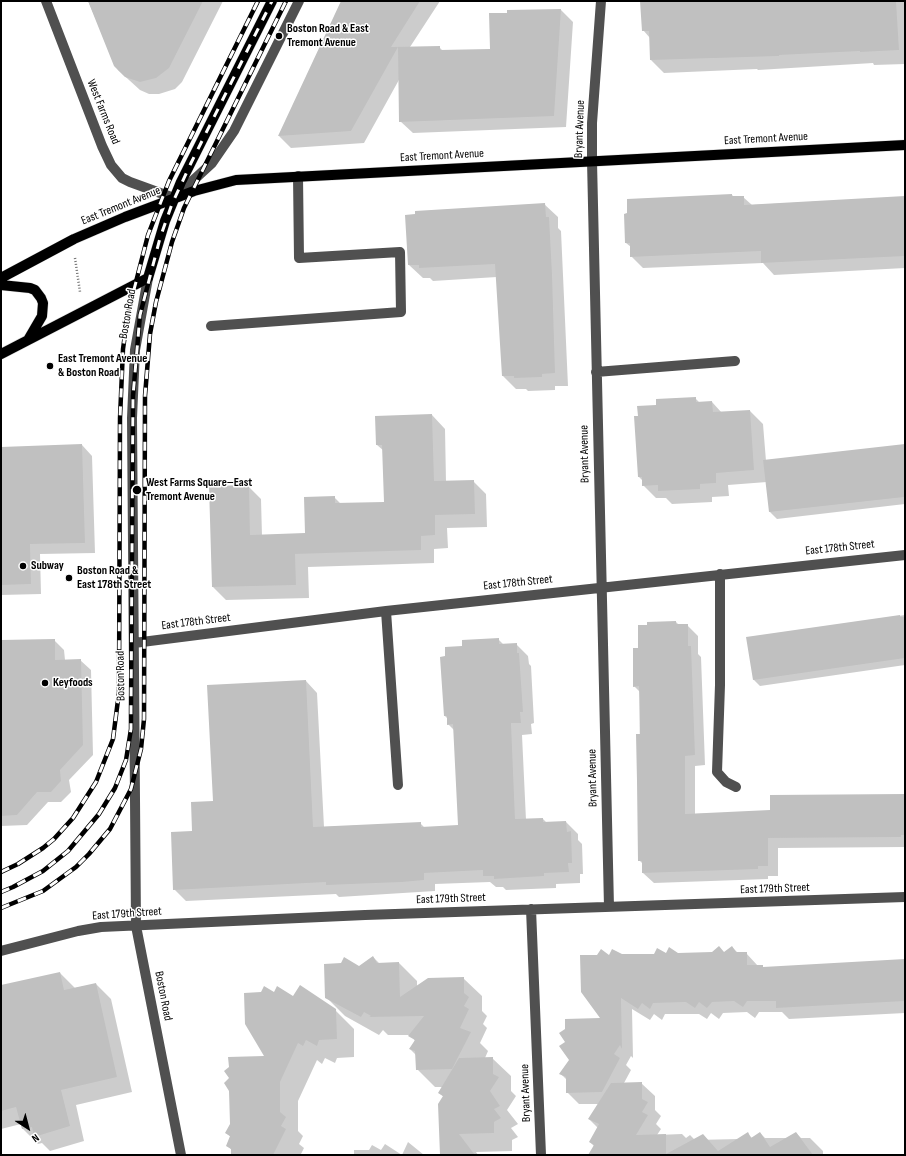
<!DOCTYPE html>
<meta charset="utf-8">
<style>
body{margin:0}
#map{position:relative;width:906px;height:1156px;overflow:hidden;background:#fff;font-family:"Sofia Sans Condensed",sans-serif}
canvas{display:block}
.frame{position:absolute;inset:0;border:2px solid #000;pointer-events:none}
.north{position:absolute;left:8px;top:1108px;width:40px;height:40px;-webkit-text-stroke:3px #fff;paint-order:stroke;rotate:144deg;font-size:11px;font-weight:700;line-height:16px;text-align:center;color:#000}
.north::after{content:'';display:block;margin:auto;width:14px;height:18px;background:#000;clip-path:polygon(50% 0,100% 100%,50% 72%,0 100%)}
</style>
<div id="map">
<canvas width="906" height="1156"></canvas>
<div class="frame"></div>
<div class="north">N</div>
</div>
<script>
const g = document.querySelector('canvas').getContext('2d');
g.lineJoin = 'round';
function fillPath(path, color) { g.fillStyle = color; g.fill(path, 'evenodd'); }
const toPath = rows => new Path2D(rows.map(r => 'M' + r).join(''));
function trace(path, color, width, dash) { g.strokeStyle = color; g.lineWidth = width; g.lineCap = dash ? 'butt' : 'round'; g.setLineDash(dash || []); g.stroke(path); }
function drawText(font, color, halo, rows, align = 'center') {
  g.font = font + ' "Sofia Sans Condensed",sans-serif'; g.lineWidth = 3; g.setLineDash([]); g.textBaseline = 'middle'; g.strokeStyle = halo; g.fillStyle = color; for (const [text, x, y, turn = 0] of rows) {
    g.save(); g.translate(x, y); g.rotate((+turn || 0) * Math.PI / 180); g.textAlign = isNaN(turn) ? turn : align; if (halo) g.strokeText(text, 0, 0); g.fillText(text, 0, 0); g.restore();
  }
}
const shadow = toPath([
 [88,1,223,1,182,82,175,89,159,94,149,94,140,90,118,70],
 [342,1,440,1,410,47,439,47,443,51,491,50,561,10,573,22,566,127,413,133,400,121,400,78,364,143,291,148,279,136],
 [641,1,905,1,905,64,874,65,873,63,758,70,757,69,664,73,651,60,650,38,643,30],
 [732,195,734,197,743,197,752,205,905,197,905,268,774,275,763,263,643,268,631,256,631,247,626,243],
 [544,204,558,217,558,228,561,231,568,386,555,386,555,390,528,391,526,389,516,389,503,376,497,277,433,281,430,278,423,278,409,265],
 [695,398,700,403,712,402,722,413,750,411,763,424,766,461,905,445,905,504,777,519,770,512,767,482,728,485,729,496,712,497,712,502,672,504,666,498,656,498,643,485,643,481,639,477,639,417,657,406],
 [432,415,445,429,446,482,473,481,486,494,487,527,447,528,448,548,434,549,434,563,308,567,309,598,226,600,213,587,248,486,261,499,262,536,306,534,334,497,341,504,385,503,384,451,377,445],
 [82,445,92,456,95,553,40,554,41,594,1,595,1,448],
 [905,615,905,665,760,686,754,680,748,638],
 [676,622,679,625,687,625,698,636,698,654,701,657,705,765,695,766,695,814,771,811,905,795,905,847,778,848,778,876,768,876,768,879,654,883,643,873,643,864,639,860,640,692,634,686,639,649],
 [498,639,504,645,516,644,528,656,529,664,531,666,534,723,531,724,532,734,522,735,526,820,543,819,547,823,566,822,578,834,578,840,582,844,583,874,580,874,580,883,556,884,556,888,506,890,503,887,496,887,490,882,435,884,435,891,339,897,336,894,186,901,174,889,193,832,306,681,317,693,324,827,420,823,425,828,459,826,454,730,448,724,448,719,445,716,446,657,463,647],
 [54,640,64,650,65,660,80,660,91,670,93,755,69,780,71,792,61,802,48,802,27,825,1,826,1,641],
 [732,947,738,953,746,953,758,966,765,968,905,960,905,1013,789,1019,782,1012,759,1012,755,1018,747,1012,723,1013,719,1019,711,1013,707,1019,699,1014,665,1014,662,1020,654,1014,650,1020,632,1009,633,1058,631,1056,626,1065,631,1070,624,1083,641,1083,655,1096,655,1110,661,1116,656,1124,661,1129,657,1135,682,1134,686,1138,690,1135,695,1140,739,1139,748,1134,752,1138,760,1133,765,1138,787,1138,796,1133,801,1138,810,1138,823,1151,823,1155,591,1155,594,1146,590,1142,598,1128,589,1119,599,1104,579,1104,567,1092,567,1080,561,1074,602,1019,609,956,724,953],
 [373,957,380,964,399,963,417,981,417,986,463,978,482,996,482,1011,487,1016,483,1024,487,1028,480,1043,488,1051,485,1058,492,1058,511,1076,511,1091,516,1096,507,1110,518,1124,511,1128,518,1137,512,1140,512,1151,476,1152,478,1155,441,1155,444,1097,439,1093,442,1087,435,1087,417,1069,417,1056,410,1049,415,1041,411,1035,388,1035,383,1030,379,1035,345,1016,326,997],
 [60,973,75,988,96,984,111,999,132,1092,76,1105,84,1141,50,1151,42,1143,38,1144,22,1128,21,1124,1,1129,1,986],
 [274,993,335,1010,354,1029,354,1057,337,1058,335,1063,325,1058,322,1064,317,1060,298,1101,298,1131,303,1136,299,1144,304,1148,301,1154,309,1155,232,1155,232,1150,227,1145,231,1137,226,1133,265,1057],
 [408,1142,424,1155,354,1155,354,1150,369,1150,372,1145,381,1150,385,1144,402,1155]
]);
const building = toPath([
 [88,1,203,1,169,68,156,78,140,82,125,77,114,66],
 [341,1,420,1,391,47,440,46,440,50,490,49,489,13,507,13,507,10,561,9,554,116,399,122,398,47,351,131,278,136],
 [640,1,896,1,899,50,860,52,860,51,779,55,779,56,650,60,649,31,642,31],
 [732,194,732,196,744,196,744,205,905,196,905,256,761,263,761,251,630,257,630,243,625,243,624,214,627,213,627,199],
 [545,203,546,217,549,217,552,274,555,373,542,374,542,377,514,378,514,376,502,376,495,264,419,268,419,265,408,265,405,215,415,214,415,211],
 [696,397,696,402,712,401,713,412,750,410,754,470,716,473,716,483,700,484,700,489,658,491,658,485,642,486,642,477,638,477,634,416,638,416,637,406,656,405,656,399],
 [432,414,434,481,474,480,475,514,435,515,435,535,421,536,421,550,295,554,296,585,212,587,209,486,249,485,250,535,305,533,304,497,335,496,335,503,384,502,382,445,376,445,375,416],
 [82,444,85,543,30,544,31,584,1,585,1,447],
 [905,444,904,497,769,512,763,460],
 [900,615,900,617,905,617,905,658,753,680,746,637],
 [676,621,676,624,688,624,688,646,691,646,692,672,695,755,685,756,685,814,770,810,770,795,905,794,905,835,901,835,901,837,768,838,768,866,758,866,758,869,642,873,642,861,638,861,637,781,636,734,640,734,639,686,633,687,633,648,638,648,638,625,647,625,647,622],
 [499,638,499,644,517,643,517,653,519,653,523,712,520,712,521,723,511,723,515,819,543,818,543,822,566,821,567,832,571,831,572,863,568,863,569,872,544,873,544,876,494,879,494,876,483,876,483,870,424,873,424,880,402,882,326,885,326,882,173,890,171,832,192,831,191,802,213,801,207,685,306,680,313,827,421,822,421,827,458,825,453,724,447,725,447,716,444,716,440,657,445,656,445,647,462,646,462,640],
 [55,639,55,660,81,659,83,745,60,770,61,781,51,792,37,792,17,815,1,816,1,640],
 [719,946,724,952,732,946,736,952,747,952,747,965,763,965,763,967,905,959,905,1001,776,1008,776,1001,747,1001,743,1007,734,1001,712,1002,707,1008,699,1002,695,1008,686,1002,653,1003,650,1009,642,1003,638,1009,621,998,622,1049,620,1045,614,1054,620,1058,602,1092,566,1093,566,1077,559,1074,569,1060,559,1046,565,1042,559,1033,565,1029,565,1019,600,1018,581,992,580,955,597,955,601,949,609,955,612,949,622,954,654,954,657,948,666,953,669,947,678,953,712,952],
 [373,956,377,963,399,962,400,997,428,978,464,977,464,993,469,997,464,1006,469,1009,460,1028,471,1032,452,1069,416,1070,415,1051,409,1049,415,1040,408,1036,424,1016,369,1017,371,1016,364,1012,361,1017,325,998,324,964,341,963,344,957,359,966],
 [60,972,64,990,96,983,117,1077,61,1090,70,1126,34,1137,32,1127,22,1129,16,1107,1,1111,1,985],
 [300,985,336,1009,337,1039,319,1040,317,1046,306,1040,303,1046,298,1043,280,1082,280,1112,286,1117,281,1126,286,1129,273,1155,231,1155,231,1149,226,1146,230,1136,225,1133,230,1124,229,1091,224,1083,229,1078,224,1071,229,1067,228,1057,264,1056,245,1024,244,993,261,992,264,986,274,992,277,986,293,996],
 [493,1057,493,1074,499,1077,490,1091,500,1106,494,1109,501,1118,494,1122,494,1133,459,1134,475,1155,440,1155,438,1104,443,1096,438,1093,459,1058],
 [642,1082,642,1099,648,1102,642,1112,648,1115,636,1135,666,1134,666,1154,703,1134,718,1151,748,1132,751,1138,760,1132,770,1147,796,1132,813,1155,588,1155,594,1145,589,1142,599,1124,588,1119,611,1083]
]);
const path = toPath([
 [75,258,80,292]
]);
const minor = toPath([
 [46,1,102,146,111,165,122,178,130,182,174,198,212,163,234,131,299,1],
 [601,1,592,123,592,161,609,907],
 [148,278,135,350,132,418,136,926,181,1155],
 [211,326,401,312,400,252,299,258,298,176],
 [596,372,735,361],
 [720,574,720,685,717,772,726,782,736,787],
 [386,611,398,785],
 [134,643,386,611,905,555],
 [531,909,541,1155],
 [1,951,78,931,101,927,365,915,905,897]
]);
const major = toPath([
 [1,278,74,239,125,217,194,191,236,180,905,145],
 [1,285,30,288,35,290,41,298,43,303,42,316,28,340],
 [1,354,148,278,165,221,181,182,272,1]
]);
const rail = toPath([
 [1,872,18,864,43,848,54,839,73,818,96,782,113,739,119,692,120,418,123,349,128,313,148,235,169,181,258,1],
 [1,892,13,887,43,871,68,851,99,814,115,788,126,760,131,729,131,710,133,396,140,315,160,238,172,204,191,163,272,1],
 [1,908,43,891,76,867,89,854,110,829,131,789,141,749,144,719,145,396,150,334,156,302,172,242,184,208,286,1]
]);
const markers = [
 [279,36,4,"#000"],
 [50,366,4,"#000"],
 [137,490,5,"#000"],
 [23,566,4,"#000"],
 [69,578,4,"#000"],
 [45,683,4,"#000"]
];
const poiNames = [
 ["Boston Road & East",287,29],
 ["Tremont Avenue",287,43],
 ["East Tremont Avenue",58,359],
 ["& Boston Road",58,373],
 ["West Farms Square–East",146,483],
 ["Tremont Avenue",146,497],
 ["Subway",31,566],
 ["Boston Road &",77,571],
 ["East 178th Street",77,585],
 ["Keyfoods",53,683]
];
const streetNames = [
 ["West Farms Road",103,112,68],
 ["Bryant Avenue",580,129,-88],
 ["East Tremont Avenue",766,139,-3],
 ["East Tremont Avenue",442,156,-3],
 ["East Tremont Avenue",121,206,-22],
 ["Boston Road",128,314,-80],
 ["Bryant Avenue",585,454,-91],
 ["East 178th Street",840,548,-6],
 ["East 178th Street",518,583,-6],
 ["East 178th Street",196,622,-7],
 ["Boston Road",121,676,-91],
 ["Bryant Avenue",593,778,-91],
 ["East 179th Street",775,889,-2],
 ["East 179th Street",451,899,-2],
 ["East 179th Street",127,914,-4],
 ["Boston Road",163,996,79],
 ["Bryant Avenue",526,1093,-92]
];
fillPath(shadow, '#0003');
fillPath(building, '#c0c0c0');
trace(major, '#dbdbdb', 11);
trace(path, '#727272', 2.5, [1, 2]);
trace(minor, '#505050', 10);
trace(major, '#000', 10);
trace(rail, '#000', 4.5);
trace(rail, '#fff', 3, [9]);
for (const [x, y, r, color] of markers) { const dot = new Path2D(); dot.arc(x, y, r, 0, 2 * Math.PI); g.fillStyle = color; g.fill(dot); trace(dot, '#fff', 1.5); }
drawText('bold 12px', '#000', '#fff', poiNames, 'left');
drawText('12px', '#000', '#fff', streetNames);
</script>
